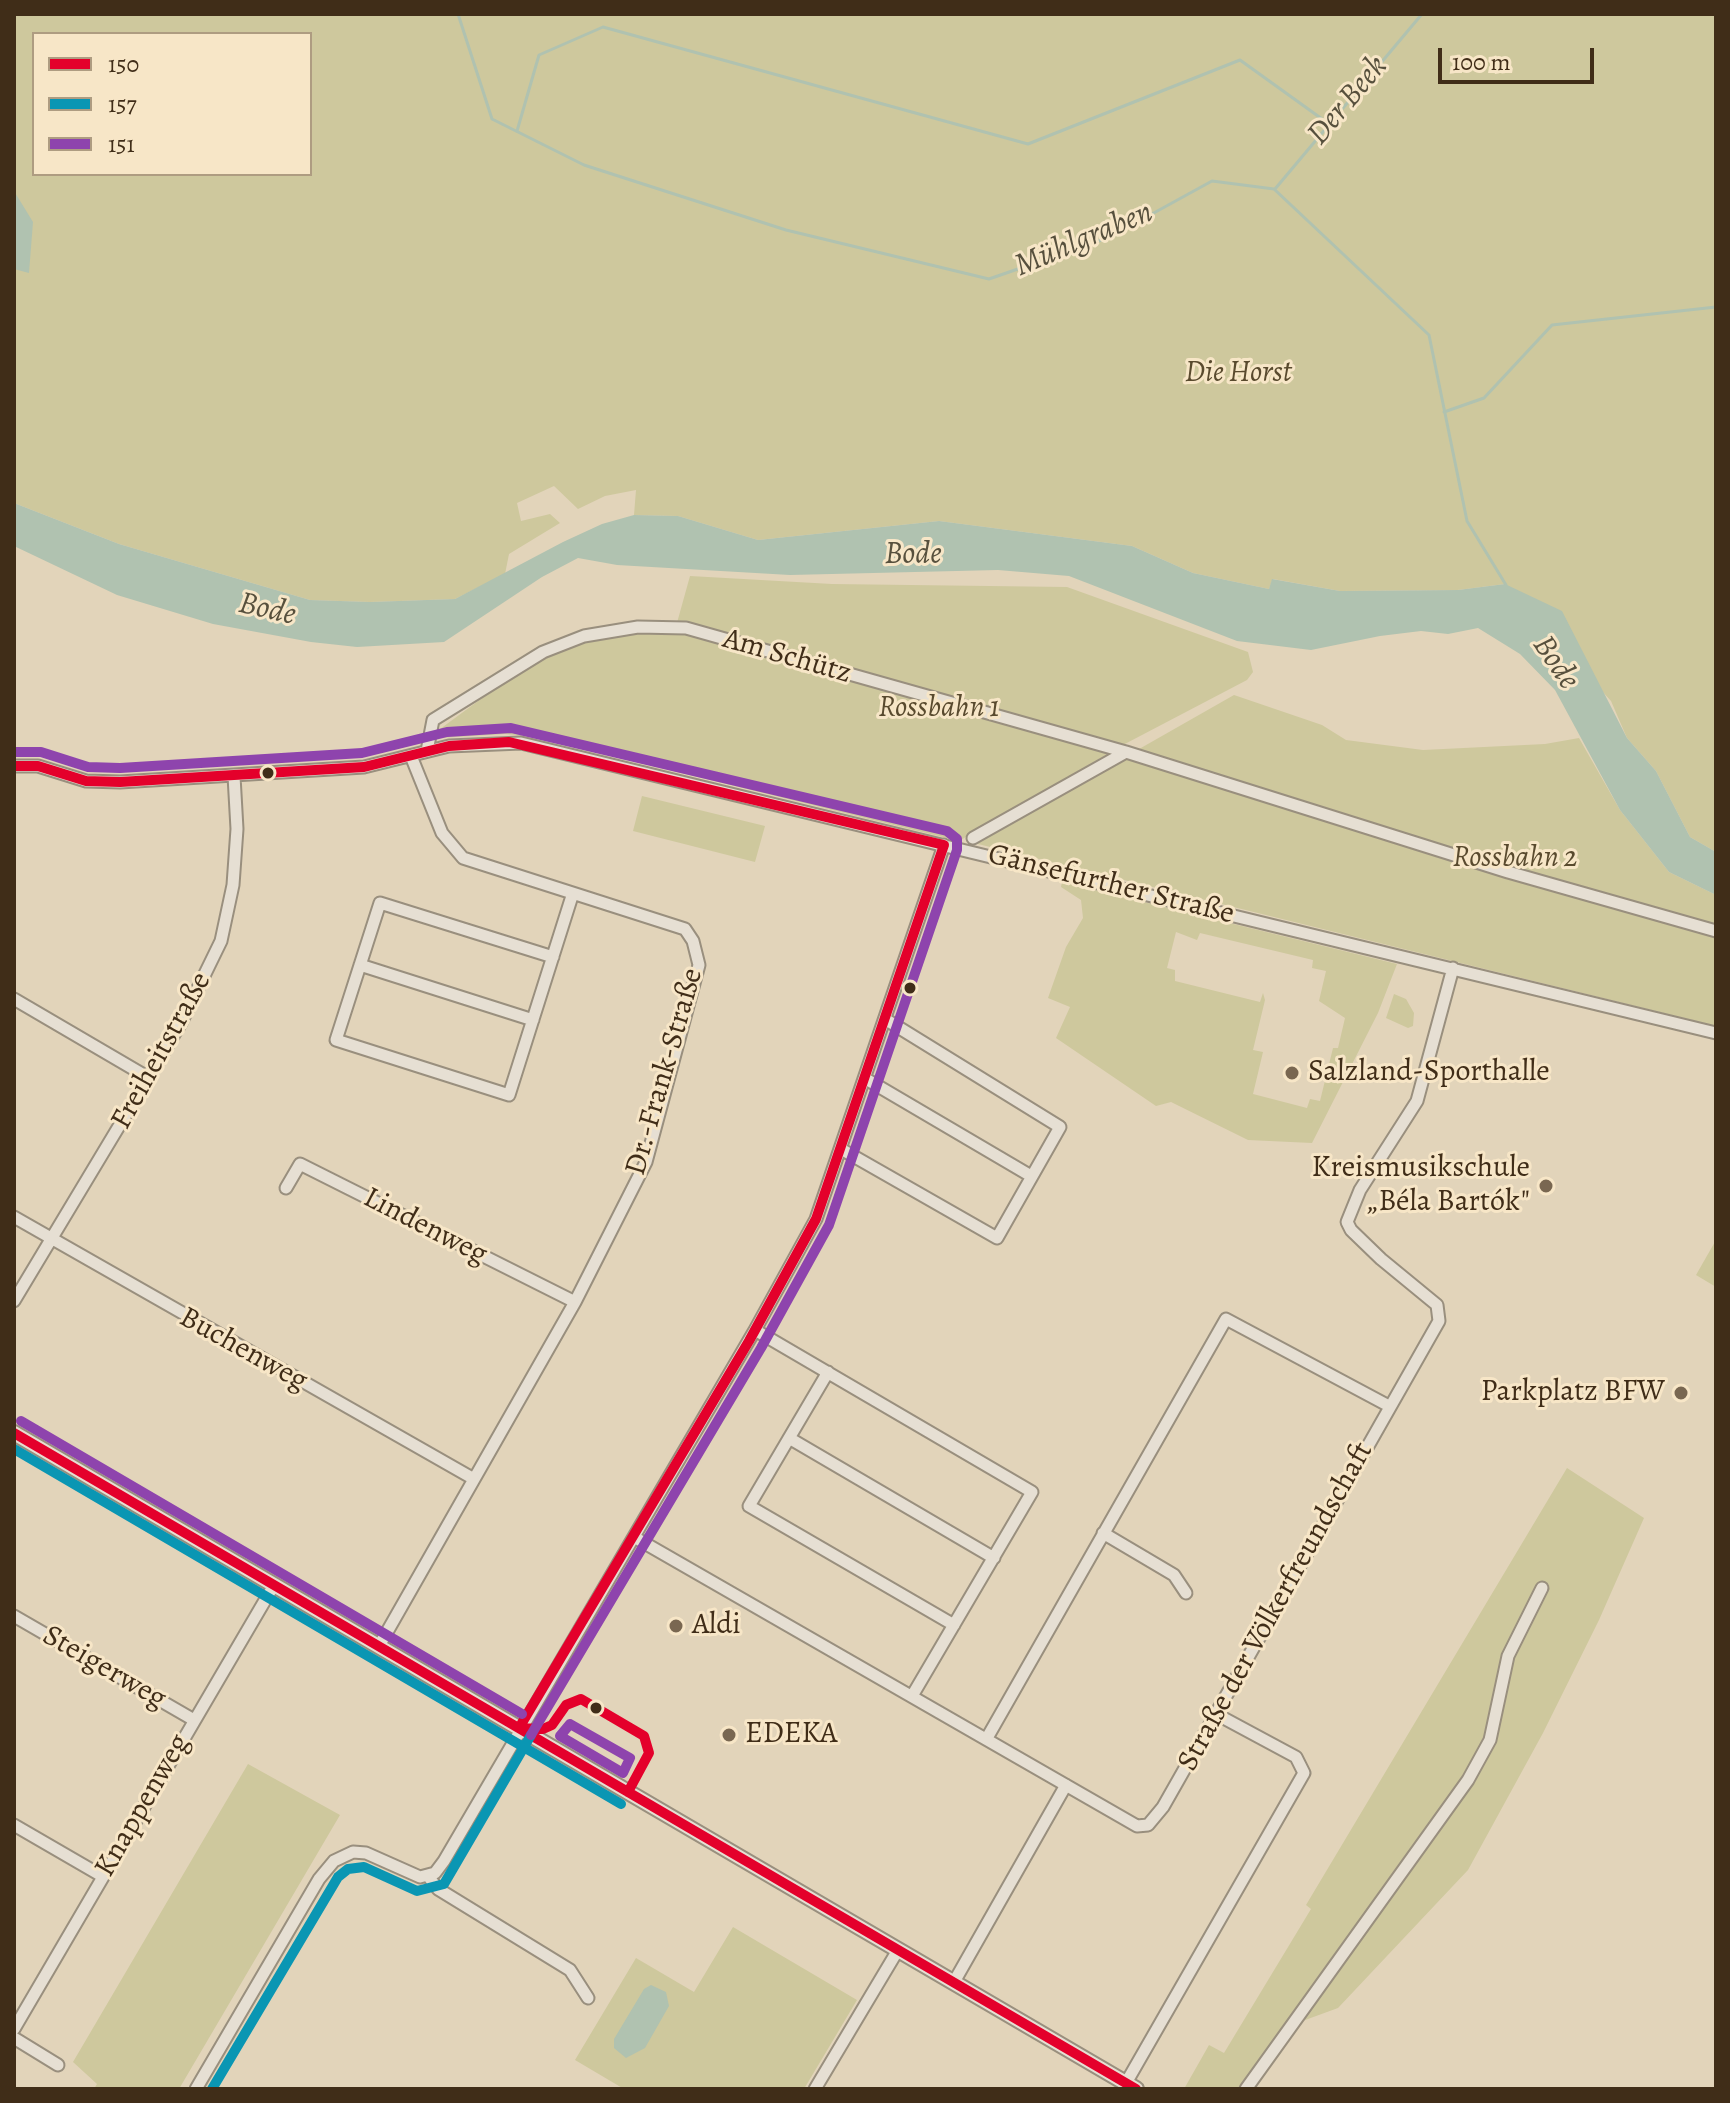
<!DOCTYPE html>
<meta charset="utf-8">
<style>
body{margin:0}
#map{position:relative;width:1730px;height:2103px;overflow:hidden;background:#e2d4ba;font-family:Alegreya,serif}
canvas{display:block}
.frame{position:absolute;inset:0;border:16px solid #402d18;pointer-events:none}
.legend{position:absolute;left:32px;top:32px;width:280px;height:144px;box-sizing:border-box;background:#f7e6c7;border:2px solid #ae9c81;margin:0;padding:10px 14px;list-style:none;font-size:24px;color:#402d18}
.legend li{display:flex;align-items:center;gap:16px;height:40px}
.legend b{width:40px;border:2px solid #ae9c81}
.scale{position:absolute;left:1438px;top:48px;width:156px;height:36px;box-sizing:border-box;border:4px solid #402d18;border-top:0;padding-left:10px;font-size:24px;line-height:28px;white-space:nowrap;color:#402d18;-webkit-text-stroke:6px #f7e6c7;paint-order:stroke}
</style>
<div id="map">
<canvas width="1730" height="2103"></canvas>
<div class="frame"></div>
<ul class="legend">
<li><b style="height:10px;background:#e4002b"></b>150</li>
<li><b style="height:10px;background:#0a96b3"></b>157</li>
<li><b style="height:10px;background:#8e44ad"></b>151</li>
</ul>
<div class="scale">100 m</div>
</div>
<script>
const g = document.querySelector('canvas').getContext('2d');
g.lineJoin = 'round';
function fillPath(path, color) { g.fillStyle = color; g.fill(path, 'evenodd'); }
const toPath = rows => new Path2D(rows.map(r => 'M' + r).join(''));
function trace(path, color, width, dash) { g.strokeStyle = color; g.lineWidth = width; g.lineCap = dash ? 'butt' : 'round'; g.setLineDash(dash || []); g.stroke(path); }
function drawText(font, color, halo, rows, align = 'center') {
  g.font = font + ' Alegreya,serif'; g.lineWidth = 6; g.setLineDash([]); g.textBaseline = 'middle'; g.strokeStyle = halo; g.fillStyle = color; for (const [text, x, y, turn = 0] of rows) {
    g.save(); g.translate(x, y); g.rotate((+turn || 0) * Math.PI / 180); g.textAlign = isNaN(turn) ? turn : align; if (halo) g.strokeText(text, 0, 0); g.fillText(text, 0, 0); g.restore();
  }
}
const green = toPath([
 [14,14,1716,14,1716,852,1690,837,1656,771,1627,738,1611,701,1505,584,1458,590,1340,591,1273,579,1269,589,1193,573,1132,546,939,521,758,540,678,516,634,515,636,490,605,496,578,509,554,486,517,503,521,521,550,514,560,523,509,554,505,574,455,599,370,602,310,600,119,544,14,503],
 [34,34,310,34,310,174,34,174],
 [690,576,832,584,1067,587,1248,652,1253,672,1247,680,1121,746,959,841,535,737,505,734,439,738,436,732,508,679,545,658,581,642,637,629,675,630],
 [1234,695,1322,725,1346,740,1423,750,1545,744,1579,738,1620,810,1669,872,1716,895,1716,1026,974,843],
 [642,796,765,826,755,862,633,831],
 [1062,882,1397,964,1378,1013,1312,1143,1248,1140,1171,1102,1156,1106,1056,1038,1070,1007,1048,998,1066,947,1083,918,1081,900,1061,887],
 [1176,932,1197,940,1200,933,1313,960,1312,968,1326,971,1319,1001,1345,1018,1338,1048,1333,1048,1320,1101,1310,1099,1307,1108,1253,1094,1263,1052,1253,1050,1265,1000,1263,993,1260,1002,1175,981,1175,970,1167,968],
 [1394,994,1406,999,1414,1013,1413,1026,1408,1028,1386,1018],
 [1716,1240,1716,1287,1696,1275],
 [1567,1468,1644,1518,1599,1620,1543,1733,1468,1870,1338,2008,1297,2023,1252,2089,1184,2089,1209,2045,1224,2053,1311,1909,1306,1905],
 [248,1764,340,1815,179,2089,94,2089,97,2084,73,2062],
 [733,1927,857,2000,804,2089,624,2089,575,2060,636,1958,694,1992]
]);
const water = toPath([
 [14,191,33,222,29,273,14,269],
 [14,503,119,544,310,600,370,602,455,599,563,542,602,524,634,515,678,516,758,540,939,521,1132,546,1193,573,1269,589,1272,579,1340,591,1458,590,1505,584,1562,611,1627,738,1656,771,1690,837,1716,852,1716,895,1669,872,1620,810,1555,690,1520,654,1478,628,1448,634,1421,631,1380,636,1311,650,1237,641,1069,576,998,570,790,575,617,565,578,558,542,577,444,642,357,647,311,642,213,624,117,595,14,546],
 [651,1985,666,1992,669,2006,645,2048,626,2058,614,2048,614,2039,644,1989]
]);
const stream = toPath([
 [458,14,492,119,584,165,786,230,989,279,1110,237,1212,181,1274,189,1429,335,1467,521,1506,585],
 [517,131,539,55,603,27,1028,144,1240,60,1329,124],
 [1275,189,1422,14],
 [1444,412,1484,398,1552,325,1716,307]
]);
const minor = toPath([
 [427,751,433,720,543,652,584,636,638,627,686,628,1126,752,1508,872,1716,931],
 [14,766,38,766,86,781,120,782,364,767,449,746,521,743,1716,1033],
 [973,838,1126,752],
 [553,957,380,903,336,1040,509,1095,572,896],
 [360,965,533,1020],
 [14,999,149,1078],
 [866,1079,1031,1176],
 [841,1149,997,1238,1060,1127,885,1019],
 [286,1188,300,1164,575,1302],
 [14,1217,474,1479],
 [14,1301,181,1023,221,941,233,885,237,829,234,776],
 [755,1330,1032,1492,912,1696],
 [828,1372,749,1506,954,1625],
 [789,1438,994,1558],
 [1103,1533,1174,1575,1186,1593],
 [634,1537,1137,1826,1148,1825,1163,1807,1439,1321,1437,1305,1381,1259,1351,1230,1347,1222,1360,1190,1417,1101,1453,968],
 [14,1616,194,1720],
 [379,1646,575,1302,646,1162,699,965,693,941,685,929,463,858,442,833,411,756],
 [987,1738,1226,1319,1389,1406],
 [14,1825,102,1876],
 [428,1876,438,1889,570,1970,588,1998],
 [954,1982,1066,1785],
 [14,2029,274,1585],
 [14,2038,58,2065],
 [1126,2083,1304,1773,1296,1757,1216,1714],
 [196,2089,319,1879,334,1861,353,1852,366,1853,420,1877,435,1873,444,1861,755,1330,816,1219,944,845],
 [815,2089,898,1950],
 [1246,2089,1468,1780,1490,1740,1508,1656,1542,1588]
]);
const tertiary = toPath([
 [14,1433,1136,2089]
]);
const bus1 = toPath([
 [14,766,38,766,86,781,120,782,364,767,449,746,509,742,944,845,816,1219,749,1341,519,1728],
 [14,1433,1136,2089],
 [522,1728,543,1729,552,1725,566,1705,581,1699,644,1736,649,1753,628,1792]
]);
const bus2 = toPath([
 [14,1449,621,1804],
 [212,2089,338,1877,348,1869,364,1867,417,1891,444,1884,531,1735]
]);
const bus3 = toPath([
 [14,752,41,752,88,767,120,768,362,753,447,732,511,728,947,831,957,839,957,850,829,1225,761,1348,531,1735],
 [21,1421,522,1714],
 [570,1724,630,1758,623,1773,560,1736,570,1724]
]);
const markers = [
 [268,773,7,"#402d18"],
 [910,988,7,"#402d18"],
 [1292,1073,8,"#796751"],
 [1546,1186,8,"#796751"],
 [1681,1393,8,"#796751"],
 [676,1626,8,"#796751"],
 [596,1708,7,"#402d18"],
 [729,1735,8,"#796751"]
];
const parkNames = [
 ["Die Horst",1238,374],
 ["Rossbahn 1",939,709],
 ["Rossbahn 2",1515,859]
];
const streetNames = [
 ["Am Schütz",787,657,16],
 ["Gänsefurther Straße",1111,885,14],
 ["Freiheitstraße",162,1051,-61],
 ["Dr.-Frank-Straße",665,1072,-74],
 ["Lindenweg",425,1227,27],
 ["Buchenweg",243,1350,29],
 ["Straße der Völkerfreundschaft",1276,1607,-61],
 ["Steigerweg",104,1668,30],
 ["Knappenweg",143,1806,-60]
];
const poiNames = [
 ["Salzland-Sporthalle",1308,1073],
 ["Kreismusikschule",1530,1169,"right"],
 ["„Béla Bartók\"",1530,1203,"right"],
 ["Parkplatz BFW",1665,1393,"right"],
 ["Aldi",692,1626],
 ["EDEKA",745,1735]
];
const waterNames = [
 ["Der Beek",1348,101,-50],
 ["Mühlgraben",1084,240,-23],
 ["Bode",913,555],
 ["Bode",267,610,13],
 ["Bode",1555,663,56]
];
fillPath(green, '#cec89d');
fillPath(water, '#b0c2b0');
trace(stream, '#b0c2b0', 3);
trace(minor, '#998f7e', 15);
trace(tertiary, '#998f7e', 18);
trace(minor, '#e6dfd3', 11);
trace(tertiary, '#e6dfd3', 14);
trace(bus1, '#e4002b', 10);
trace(bus2, '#0a96b3', 10);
trace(bus3, '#8e44ad', 10);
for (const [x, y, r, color] of markers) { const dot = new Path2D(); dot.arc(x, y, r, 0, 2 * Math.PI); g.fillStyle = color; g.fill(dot); trace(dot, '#f7e6c7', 3); }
drawText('italic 30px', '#594a2e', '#f7e6c7', parkNames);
drawText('30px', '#402d18', '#f7e6c7', streetNames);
drawText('30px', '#402d18', '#f7e6c7', poiNames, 'left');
drawText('italic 32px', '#57503d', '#f7e6c7', waterNames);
</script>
